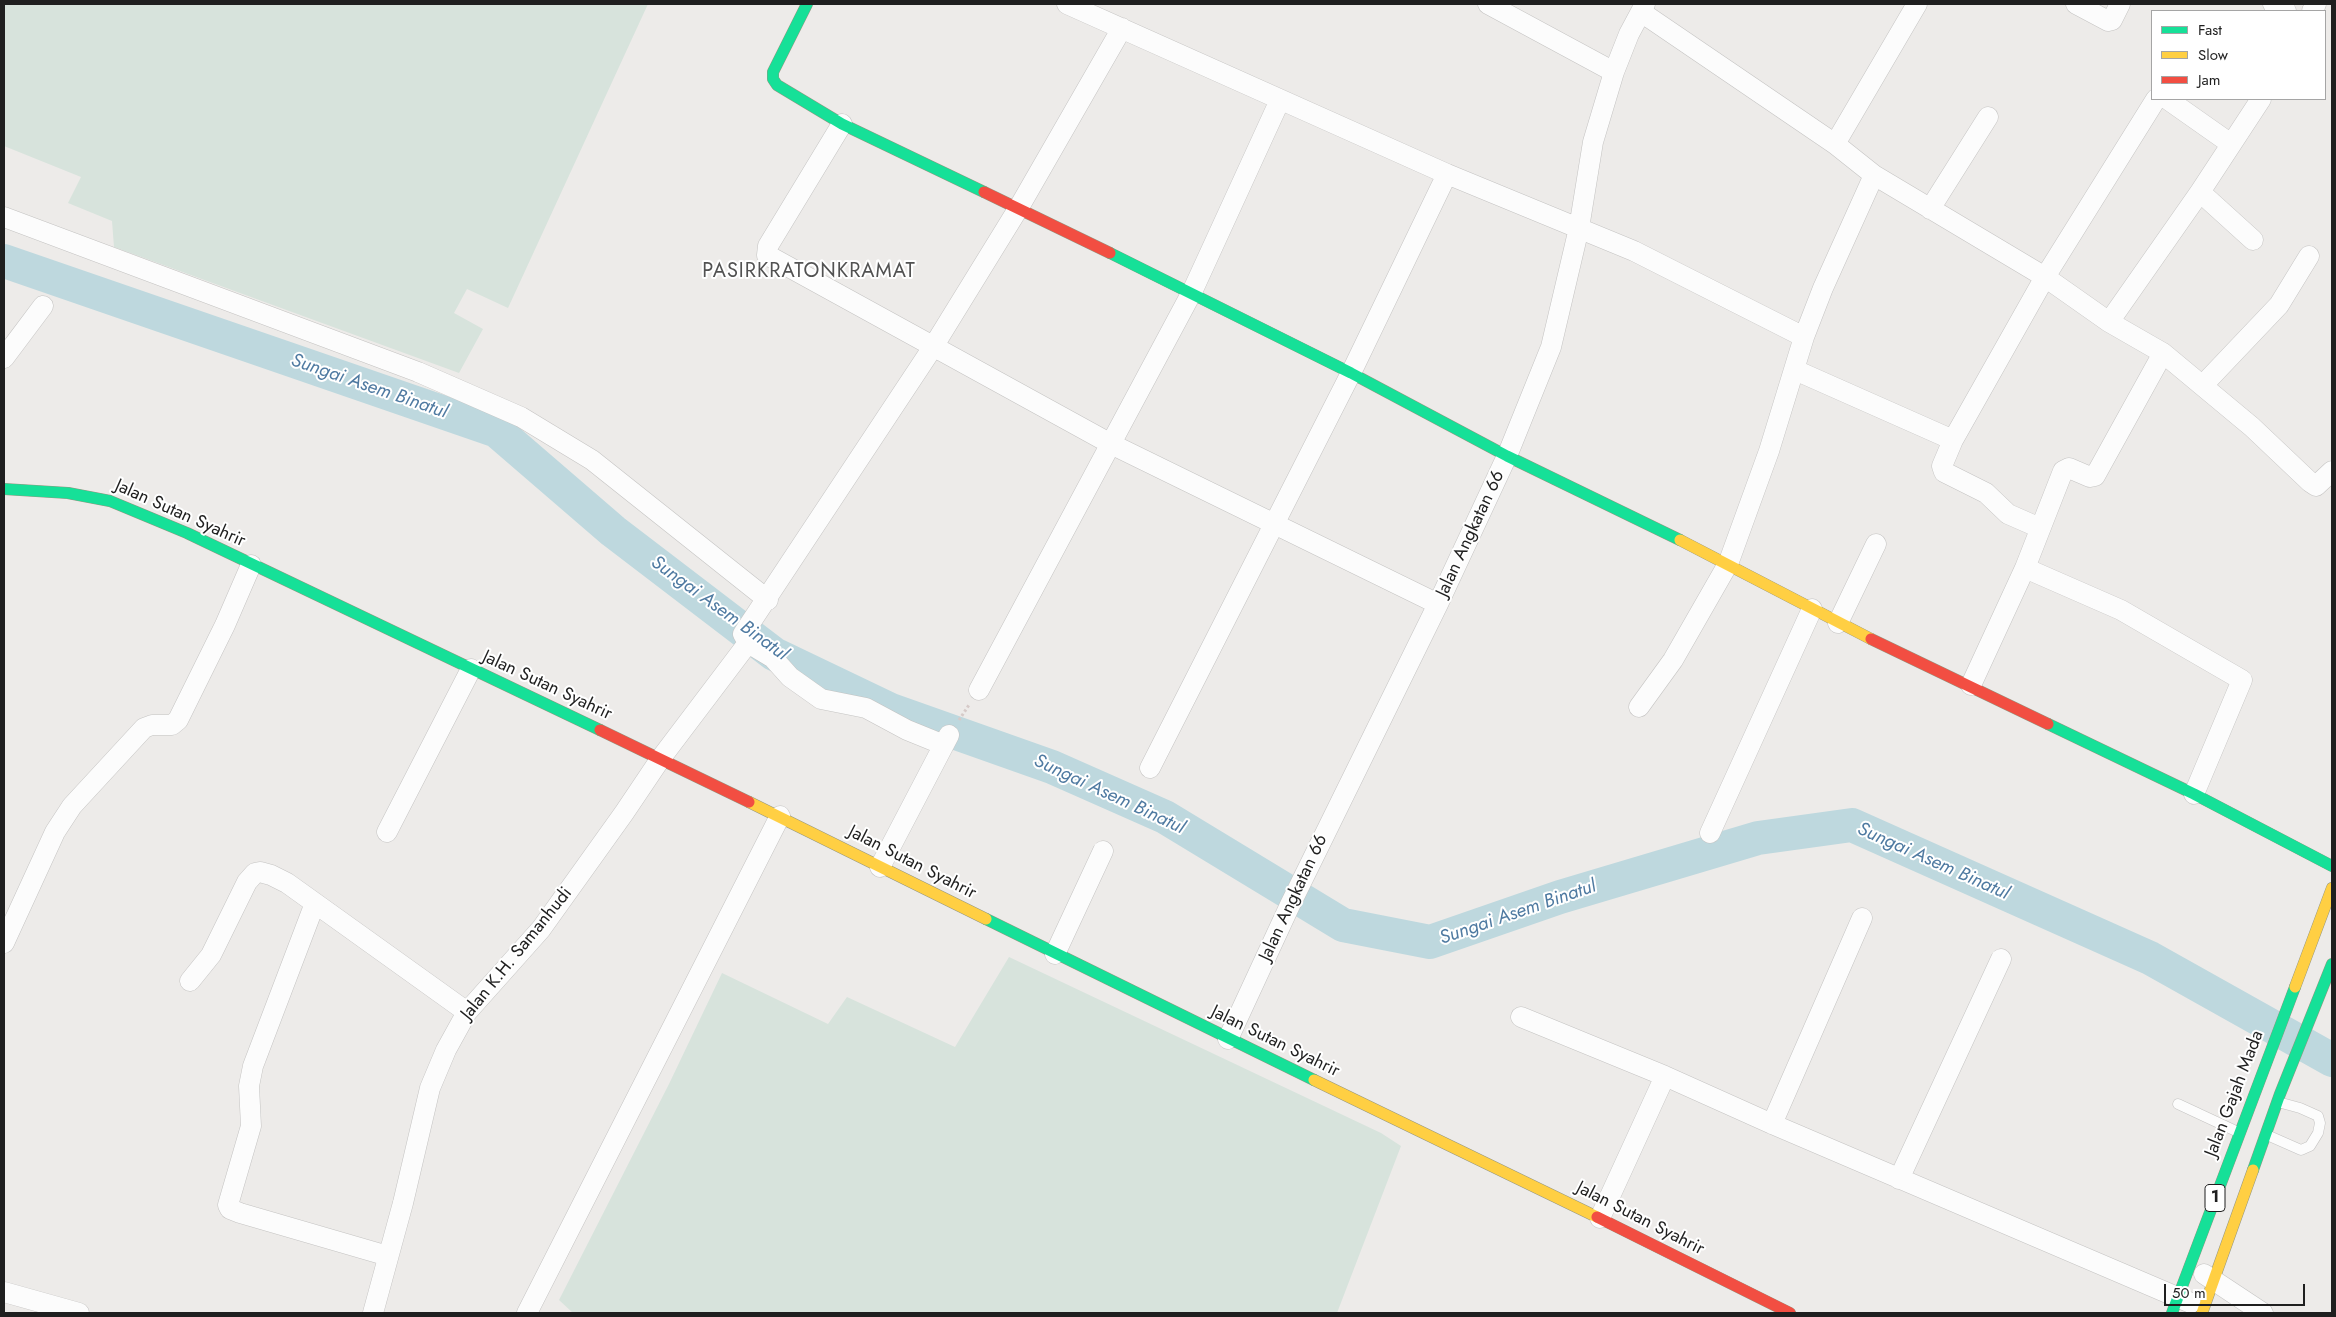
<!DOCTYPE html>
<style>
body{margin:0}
#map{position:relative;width:2336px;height:1317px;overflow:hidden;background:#edebe9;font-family:Jost,sans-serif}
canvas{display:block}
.frame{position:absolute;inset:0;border:5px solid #1f1f1f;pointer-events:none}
.legend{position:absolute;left:2151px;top:10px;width:175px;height:90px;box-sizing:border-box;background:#fff;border:1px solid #a5a5a5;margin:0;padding:6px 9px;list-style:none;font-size:15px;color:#1f1f1f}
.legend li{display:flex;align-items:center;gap:10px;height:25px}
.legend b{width:25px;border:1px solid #a5a5a5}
.scale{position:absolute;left:2164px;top:1284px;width:141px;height:22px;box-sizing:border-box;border:2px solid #1f1f1f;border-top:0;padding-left:6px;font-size:15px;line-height:18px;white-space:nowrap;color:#1f1f1f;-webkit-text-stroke:4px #fff;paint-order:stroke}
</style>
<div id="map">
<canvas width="2336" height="1317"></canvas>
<div class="frame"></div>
<ul class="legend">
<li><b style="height:6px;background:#16e098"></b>Fast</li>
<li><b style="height:6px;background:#ffcf43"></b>Slow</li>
<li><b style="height:6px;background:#f24e42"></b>Jam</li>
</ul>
<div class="scale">50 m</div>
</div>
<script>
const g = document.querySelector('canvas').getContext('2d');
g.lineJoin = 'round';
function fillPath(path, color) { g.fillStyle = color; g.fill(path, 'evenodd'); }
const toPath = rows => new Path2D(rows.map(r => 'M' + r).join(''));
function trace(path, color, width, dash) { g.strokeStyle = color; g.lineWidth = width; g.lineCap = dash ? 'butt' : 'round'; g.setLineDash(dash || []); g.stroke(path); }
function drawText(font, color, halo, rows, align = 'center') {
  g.font = font + ' Jost,sans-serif'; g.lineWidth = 4; g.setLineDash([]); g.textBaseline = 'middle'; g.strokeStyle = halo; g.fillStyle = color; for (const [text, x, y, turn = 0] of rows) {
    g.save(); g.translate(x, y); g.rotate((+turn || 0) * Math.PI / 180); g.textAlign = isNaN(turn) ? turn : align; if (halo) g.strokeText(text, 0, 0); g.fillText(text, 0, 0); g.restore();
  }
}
const wetland = toPath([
 [4,4,648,4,508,308,467,289,454,313,483,329,459,373,114,247,112,221,68,203,81,177,4,146],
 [1009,957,1381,1133,1401,1146,1337,1313,573,1313,559,1300,669,1084,722,973,828,1024,847,997,955,1047]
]);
const river = toPath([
 [4,261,497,431,613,531,774,654,891,710,1052,767,1165,817,1343,925,1430,942,1560,897,1758,838,1852,825,2150,958,2332,1060]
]);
const path = toPath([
 [959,720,969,705]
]);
const lane = toPath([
 [2178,1104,2238,1132],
 [2267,1135,2301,1150,2310,1146,2318,1133,2320,1123,2318,1116,2300,1108,2278,1102]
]);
const street = toPath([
 [1067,4,1447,174,1634,251,1804,337],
 [1488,4,1614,72],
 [2076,4,2108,21,2112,20,2120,4],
 [2273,4,2286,11],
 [2312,11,2316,4],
 [1641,12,1835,144,1874,175,2045,277,2109,322,2163,353,2252,427,2310,482,2316,486,2332,471],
 [2167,99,2231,144],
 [842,124,768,246,767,255,1111,444,1438,604],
 [1835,144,1917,4],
 [2200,192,2253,240],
 [1930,209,1988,117],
 [4,217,418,372,521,417,592,460,768,600],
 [2109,322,2200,192,2261,99],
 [4,358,43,306],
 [1795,370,1953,440],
 [2203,385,2279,305,2309,256],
 [2040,528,2008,514,1986,493,1944,472,1942,466,1953,440,2045,277,2156,99],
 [2025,568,2121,610,2242,680,2194,794],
 [1838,623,1876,544],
 [748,643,773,658,790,677,821,699,866,708,907,730,944,745],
 [1971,685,2025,568,2063,471,2069,468,2090,477,2095,476,2163,353],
 [979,690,1192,292,1280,100],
 [1639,707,1673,660,1728,564,1769,451,1804,337,1823,288,1874,175],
 [1150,768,1351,373,1447,174],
 [387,832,471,669],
 [1710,833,1812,609],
 [880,867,949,735],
 [315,903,253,1066,249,1086,251,1126,228,1205,230,1209,240,1213,388,1256],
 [4,943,55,832,72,806,144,728,152,725,172,725,178,720,225,625,251,565],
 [1055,954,1103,851],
 [190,981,211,955,247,882,255,873,260,872,271,875,287,883,467,1012],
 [1521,1017,1665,1076],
 [1228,1039,1290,905,1438,604,1507,456,1551,347,1579,228,1593,142,1614,72,1629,34,1645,4],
 [1772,1124,1862,918],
 [1899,1179,2001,959],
 [1600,1218,1665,1076,1772,1124,2191,1303],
 [2204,1274,2263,1313],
 [4,1292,79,1313],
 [373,1313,403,1203,430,1088,446,1050,467,1012,541,929,624,813,661,758,748,643,743,634,933,347,1018,209,1122,28],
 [527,1313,780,816]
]);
const fast = toPath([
 [807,4,773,72,773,79,777,85,842,124,984,192],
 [1110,253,1351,373,1507,456,1680,540],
 [4,489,68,493,110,501,187,533,600,730],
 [2048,724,2194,794,2332,866],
 [986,919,1314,1080],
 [2253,1170,2280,1094,2332,964],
 [2172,1313,2295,987]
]);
const slow = toPath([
 [1680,540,1871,639],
 [749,802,986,919],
 [2295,987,2332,888],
 [1314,1080,1597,1217],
 [2202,1313,2253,1170]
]);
const jam = toPath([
 [984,192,1110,253],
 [1871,639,2048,724],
 [600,730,749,802],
 [1597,1217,1790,1313]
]);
const shields = [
 [2215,1198,20]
];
const shieldNames = [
 ["1",2215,1198]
];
const streetNames = [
 ["Jalan Sutan Syahrir",180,514,24],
 ["Jalan Angkatan 66",1471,534,-65],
 ["Jalan Sutan Syahrir",547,686,25],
 ["Jalan Sutan Syahrir",912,863,27],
 ["Jalan Angkatan 66",1294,898,-65],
 ["Jalan K.H. Samanhudi",517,954,-51],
 ["Jalan Sutan Syahrir",1275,1042,26],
 ["Jalan Gajah Mada",2235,1094,-69],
 ["Jalan Sutan Syahrir",1640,1219,27]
];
const waterNames = [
 ["Sungai Asem Binatul",369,387,19],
 ["Sungai Asem Binatul",719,609,36],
 ["Sungai Asem Binatul",1109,795,25],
 ["Sungai Asem Binatul",1933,862,24],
 ["Sungai Asem Binatul",1518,913,-19]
];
const quarterNames = [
 ["PASIRKRATONKRAMAT",809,272]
];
fillPath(wetland, '#d7e3dc');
trace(river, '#bed8de', 34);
trace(lane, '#c4c3c2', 11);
trace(street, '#c4c3c2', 21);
trace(fast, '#949681', 12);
trace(slow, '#949681', 12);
trace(jam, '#949681', 12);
trace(path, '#d6cac8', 3, [2.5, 2.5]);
trace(lane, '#fcfcfc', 10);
trace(street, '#fcfcfc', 20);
trace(fast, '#16e098', 11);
trace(slow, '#ffcf43', 11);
trace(jam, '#f24e42', 11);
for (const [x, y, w] of shields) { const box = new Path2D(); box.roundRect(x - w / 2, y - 13.5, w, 27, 4); g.fillStyle = '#fff'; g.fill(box); trace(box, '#1f1f1f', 1); }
drawText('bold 16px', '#1f1f1f', null, shieldNames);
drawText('18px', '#1f1f1f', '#fff', streetNames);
drawText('italic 19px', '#4f7aa1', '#fff', waterNames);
g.letterSpacing = '1px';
drawText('20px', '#525252', '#fff', quarterNames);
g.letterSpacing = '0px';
</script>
